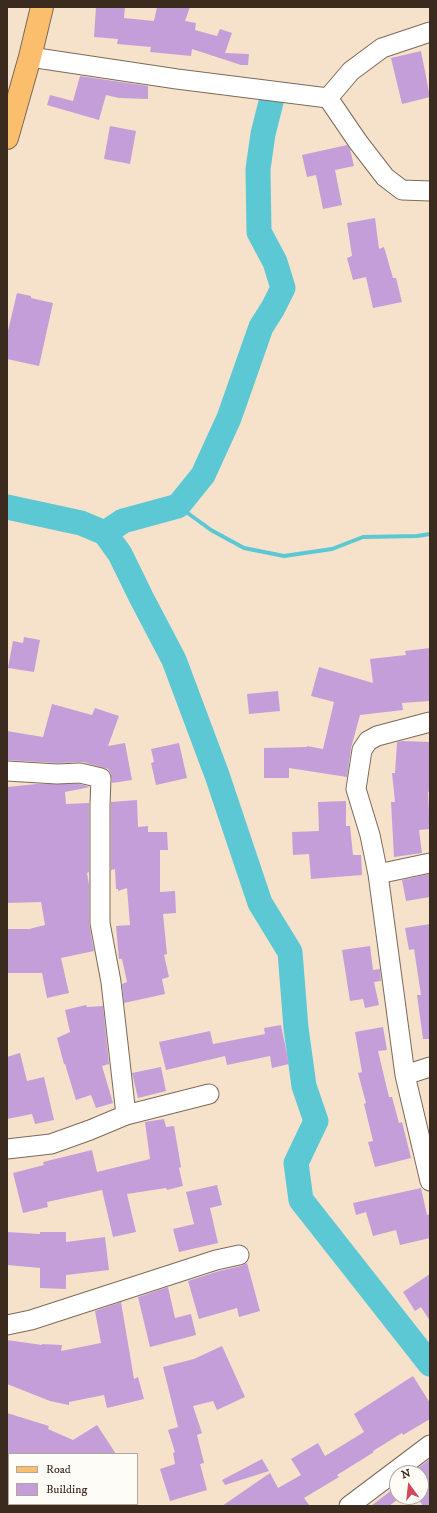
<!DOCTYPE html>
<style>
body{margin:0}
#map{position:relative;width:437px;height:1513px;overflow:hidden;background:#f6e2ca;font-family:"IM FELL DW Pica",serif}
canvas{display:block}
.frame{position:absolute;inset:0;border:8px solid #3b2a1e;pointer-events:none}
.legend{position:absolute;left:8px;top:1453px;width:130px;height:52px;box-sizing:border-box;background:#fdfcf7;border:1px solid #afa8a0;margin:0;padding:5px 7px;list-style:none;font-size:12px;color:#3b2a1e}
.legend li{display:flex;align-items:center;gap:8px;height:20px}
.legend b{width:20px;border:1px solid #afa8a0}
.north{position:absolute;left:389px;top:1465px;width:40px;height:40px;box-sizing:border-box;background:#fdfcf7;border:1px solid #afa8a0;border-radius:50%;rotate:345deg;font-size:11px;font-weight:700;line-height:16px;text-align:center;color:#3b2a1e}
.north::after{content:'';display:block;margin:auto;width:14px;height:18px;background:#d1495b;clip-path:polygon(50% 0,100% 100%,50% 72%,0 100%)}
</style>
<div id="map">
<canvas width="437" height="1513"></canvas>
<div class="frame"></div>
<ul class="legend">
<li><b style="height:5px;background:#fabe6d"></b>Road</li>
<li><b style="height:11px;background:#c49ed9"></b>Building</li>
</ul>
<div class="north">N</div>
</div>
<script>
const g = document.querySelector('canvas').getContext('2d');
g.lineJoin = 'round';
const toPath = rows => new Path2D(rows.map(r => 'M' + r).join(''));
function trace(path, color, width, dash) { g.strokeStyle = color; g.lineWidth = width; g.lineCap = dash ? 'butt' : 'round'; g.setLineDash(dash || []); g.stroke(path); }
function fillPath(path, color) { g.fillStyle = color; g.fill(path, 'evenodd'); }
const stream = toPath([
 [178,506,211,530,244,548,284,556,332,549,363,537,417,536,430,534]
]);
const river = toPath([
 [7,507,81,523,105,533,120,554,141,597,174,660,217,775,260,903,290,952,296,1028,304,1086,316,1121,296,1163,301,1200,430,1364],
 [105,533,123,521,178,506,203,475,229,418,261,327,273,308,283,288,275,262,259,232,258,169,263,134,273,94]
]);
const building = toPath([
 [96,7,125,7,124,18,154,21,157,7,190,7,185,21,196,23,195,30,217,36,220,29,232,33,225,53,249,54,248,65,241,65,192,49,191,56,150,52,151,47,117,44,118,39,94,37],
 [421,51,430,97,402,104,391,58],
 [80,76,148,86,148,99,119,98,106,95,99,120,47,105,50,95,73,101],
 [110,126,136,131,130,164,104,159],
 [347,145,350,149,354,166,335,170,342,205,323,209,316,175,307,177,302,155],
 [375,218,379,249,384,247,393,278,396,278,402,302,373,308,366,277,353,280,347,258,352,256,347,223],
 [17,293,31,296,31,298,53,303,39,366,7,359,7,335],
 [24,637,40,640,34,672,8,668,13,641,23,643],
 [430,648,430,701,402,703,403,710,360,715,351,748,347,777,289,768,289,778,264,778,264,748,307,747,307,746,323,749,334,702,311,696,319,667,373,683,370,659,406,655,405,651],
 [278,691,280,711,249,714,247,694],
 [52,704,92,715,95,708,119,716,108,746,125,743,132,780,112,783,111,774,108,769,83,762,57,763,7,760,7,731,43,737],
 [402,741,430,742,430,791,428,792,430,829,419,830,422,853,394,857,391,802,395,802,392,773,395,773,397,742],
 [179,743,187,778,156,785,151,763,154,762,151,749],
 [37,784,79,784,90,787,65,792,66,804,89,803,89,872,87,873,89,885,89,923,94,951,61,958,69,993,47,998,42,973,7,973,7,929,29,929,45,925,41,902,7,903,7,787],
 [137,800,138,827,148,826,148,832,167,832,168,850,160,850,160,892,175,891,176,913,163,914,167,954,164,955,169,977,162,979,165,994,124,1003,122,984,127,982,122,959,119,959,116,926,130,925,127,888,118,891,118,889,116,889,115,869,111,870,111,802],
 [346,801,346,826,350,826,353,855,361,855,362,875,311,879,309,854,293,855,292,832,319,831,318,802],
 [430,874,430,897,406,901,402,880],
 [430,924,430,1039,423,1039,417,995,421,995,414,949,409,950,405,928],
 [370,946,373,970,380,969,381,981,374,982,379,1005,365,1008,363,999,350,1001,342,950],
 [86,1005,87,1007,103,1006,109,1064,102,1066,113,1103,96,1108,91,1095,76,1100,65,1064,64,1064,57,1038,70,1032,65,1010],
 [281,1025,289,1064,272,1068,270,1056,227,1065,225,1056,166,1070,159,1042,210,1031,213,1044,265,1034,264,1028],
 [383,1027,387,1050,378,1051,389,1097,392,1097,399,1123,402,1122,411,1158,375,1167,368,1142,373,1141,364,1104,366,1103,358,1073,362,1072,355,1032],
 [20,1053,27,1081,44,1077,54,1120,35,1124,32,1114,7,1119,7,1057],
 [161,1067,166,1091,138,1098,132,1073],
 [164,1119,166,1127,174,1126,181,1167,179,1168,183,1186,167,1190,166,1188,127,1194,136,1232,113,1237,102,1190,47,1202,48,1207,23,1213,13,1173,44,1165,43,1162,92,1150,97,1172,150,1159,145,1122],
 [217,1185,222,1205,210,1208,218,1243,179,1252,173,1229,194,1224,186,1192],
 [421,1188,427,1215,430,1214,430,1238,400,1245,396,1230,373,1236,366,1212,356,1215,353,1203],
 [7,1232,40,1234,40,1232,66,1232,66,1242,105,1237,109,1270,66,1275,66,1289,40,1288,40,1268,7,1265],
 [247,1263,260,1311,239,1317,237,1308,199,1319,188,1281,219,1271,241,1266],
 [430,1274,430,1321,421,1307,415,1311,403,1292],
 [168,1287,175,1318,191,1314,196,1335,150,1347,138,1297],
 [121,1302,134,1379,138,1377,144,1399,107,1408,104,1395,69,1402,69,1405,50,1401,7,1384,7,1340,42,1345,42,1344,62,1345,61,1351,101,1343,95,1311],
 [222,1346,245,1397,217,1410,213,1401,193,1406,202,1433,197,1435,204,1463,200,1464,207,1490,170,1501,160,1469,175,1464,173,1453,175,1452,168,1430,178,1427,163,1367,194,1359],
 [413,1376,430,1403,430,1419,403,1435,402,1433,373,1451,374,1452,337,1475,339,1477,304,1498,310,1506,222,1506,270,1473,278,1488,301,1475,291,1459,318,1443,325,1456,364,1432,354,1414],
 [7,1413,49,1426,48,1429,73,1440,97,1425,116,1454,7,1454],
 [262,1459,269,1471,225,1485,222,1480],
 [430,1459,430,1506,423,1506,417,1497,421,1497,421,1494,429,1488,421,1479,421,1473,415,1473,414,1471],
 [397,1486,397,1500,389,1506,371,1506]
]);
const minor = toPath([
 [30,57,177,79,328,98,358,142,385,177,402,190,430,191],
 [328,98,351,71,382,48,430,32],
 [430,722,377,736,368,741,362,750,356,789,370,835,378,874,405,1075,430,1181],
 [7,771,57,774,80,773,101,778,100,805,100,923,111,982,126,1115],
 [378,874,430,863],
 [405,1075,430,1067],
 [7,1149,51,1144,90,1130,126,1115,209,1094],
 [7,1325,31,1320,216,1260,239,1255],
 [349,1506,430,1445]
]);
const major = toPath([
 [7,138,30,57,42,7]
]);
trace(stream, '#5cc8d4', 4);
trace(river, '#5cc8d4', 25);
fillPath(building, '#c49ed9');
trace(minor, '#7c6a5a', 21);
trace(major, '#7c6a5a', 24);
trace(minor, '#fff', 19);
trace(major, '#fabe6d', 22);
</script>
